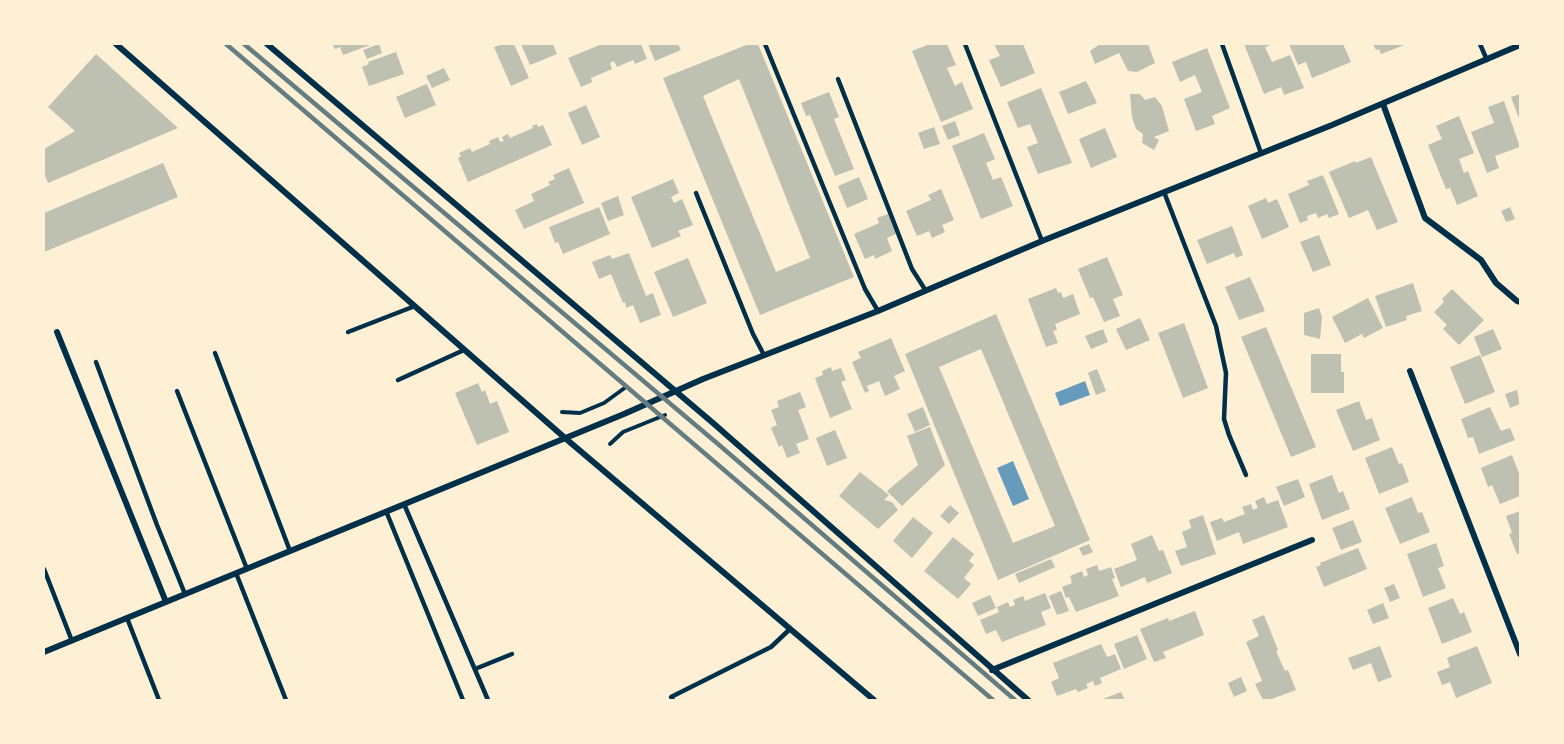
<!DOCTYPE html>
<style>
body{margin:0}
#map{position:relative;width:1564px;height:744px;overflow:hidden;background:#fdf0d5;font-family:"Sofia Sans Condensed",sans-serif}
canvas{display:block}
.frame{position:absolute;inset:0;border:45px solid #fdf0d5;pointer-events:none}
</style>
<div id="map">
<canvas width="1564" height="744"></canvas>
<div class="frame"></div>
</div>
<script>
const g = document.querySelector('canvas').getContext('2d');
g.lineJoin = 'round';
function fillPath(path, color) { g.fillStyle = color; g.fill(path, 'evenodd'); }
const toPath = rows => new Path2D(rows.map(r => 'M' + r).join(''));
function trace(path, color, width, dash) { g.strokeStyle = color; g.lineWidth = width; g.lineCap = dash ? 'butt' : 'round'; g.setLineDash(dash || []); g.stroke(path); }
const water = toPath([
 [1085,381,1090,395,1060,406,1055,393],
 [1013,461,1029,499,1013,506,997,468]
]);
const building = toPath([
 [332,44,373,44,343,55,340,47,335,49],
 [379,44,382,53,367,59,363,50],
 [503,44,514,44,529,78,511,86,494,47],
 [521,44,553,44,557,54,530,65],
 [602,44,641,44,647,59,635,64,633,60,617,67,614,61,610,63,612,69,591,78,592,82,581,87,568,58],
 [648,44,678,44,681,50,655,61],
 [749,44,758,44,854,277,760,315,663,78],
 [739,79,810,258,776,272,703,96],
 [930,44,947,44,956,65,947,68,955,86,962,82,973,109,941,122,912,51],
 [994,44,1023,44,1035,73,1001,87,989,60,1000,56],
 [1100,44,1148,44,1155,63,1137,72,1128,71,1119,53,1095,64,1090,51],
 [1244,44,1273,44,1265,47,1272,62,1290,55,1304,88,1284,95,1281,87,1264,94],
 [1289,44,1343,44,1351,62,1312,78,1306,62,1298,65],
 [1373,44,1407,44,1381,54,1379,49,1376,50],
 [1207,48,1230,108,1212,116,1215,124,1196,131,1184,99,1202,92,1195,75,1180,82,1172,62],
 [396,52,404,74,369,86,362,67,369,64,368,62],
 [96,54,178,128,48,183,44,173,44,149,75,131,48,107],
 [444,68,450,80,432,88,426,76],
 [1086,81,1097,103,1068,114,1059,92],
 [427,84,436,105,405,118,396,97],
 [1041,88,1072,163,1038,174,1027,147,1038,143,1030,124,1018,128,1007,102],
 [829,92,839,117,834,119,854,169,835,176,810,115,806,116,801,103],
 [1130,94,1140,94,1145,100,1155,97,1162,106,1169,131,1154,137,1159,140,1154,150,1142,143,1143,134,1136,129,1132,117],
 [1520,94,1520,121,1511,97],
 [1504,101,1520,147,1495,156,1499,168,1487,173,1471,132,1494,123,1488,107],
 [586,105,600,137,582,145,568,113],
 [1459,116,1474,153,1459,159,1464,173,1468,171,1478,196,1457,205,1450,188,1446,189,1428,145,1442,139,1436,126],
 [955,121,960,135,948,140,942,126],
 [537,124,538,127,543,125,552,145,468,182,458,158,461,156,459,153,470,148,472,152,490,144,489,141,498,137,500,142,504,141,502,137,508,134,510,138,533,128,532,126],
 [934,127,940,144,924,149,918,133],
 [1105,128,1117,157,1091,168,1079,139],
 [984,133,995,159,986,163,993,180,1001,177,1013,206,981,219,952,146],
 [1371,157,1398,222,1377,230,1368,210,1349,218,1329,172,1355,161,1356,163],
 [163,163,178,197,44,252,44,213],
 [569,168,584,203,524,229,515,210,534,201,531,194,550,185,548,182,555,179,553,175],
 [1323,175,1339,214,1329,218,1327,214,1318,218,1316,213,1307,216,1308,220,1300,223,1288,194,1309,185,1307,181],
 [859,177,868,199,847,208,838,186],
 [673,179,679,193,671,197,674,203,682,199,693,225,678,231,681,236,652,248,631,197],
 [941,189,954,220,942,225,945,232,932,238,929,231,917,236,906,211,931,200,928,195],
 [618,196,624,215,608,221,601,203],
 [1266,198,1268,203,1277,199,1289,227,1262,239,1248,206],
 [599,207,610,234,563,254,558,242,555,243,549,227],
 [1510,207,1515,219,1506,222,1501,211],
 [888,214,896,234,887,238,892,251,875,259,874,255,865,259,854,234,879,223,877,218],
 [1232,226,1243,255,1236,258,1234,253,1207,264,1197,240],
 [1319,235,1331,265,1313,272,1300,242],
 [629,253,646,296,653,293,661,315,640,323,633,305,626,308,625,302,623,303,611,274,599,279,592,262,610,255,612,259],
 [1107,257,1123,295,1113,299,1120,316,1104,322,1093,297,1090,298,1078,269],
 [688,258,707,303,673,317,654,272],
 [1250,277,1265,311,1239,320,1225,287],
 [1413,283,1422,311,1406,316,1407,320,1386,327,1375,296],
 [1056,288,1058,293,1061,292,1063,298,1073,294,1080,314,1055,324,1057,330,1053,331,1058,343,1046,347,1028,299],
 [1452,289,1484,320,1459,345,1443,329,1447,325,1434,312,1444,302,1442,299],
 [1368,298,1383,328,1364,338,1362,334,1345,343,1332,317],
 [1319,308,1322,317,1320,339,1304,335,1304,313],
 [996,314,1090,540,998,580,905,354],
 [981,349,1055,526,1013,543,939,367],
 [1140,318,1150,340,1126,350,1116,329],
 [1184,323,1208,388,1183,398,1158,333],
 [1266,327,1316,447,1291,457,1241,337],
 [1103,329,1108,342,1091,349,1085,336],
 [1493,329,1502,349,1482,357,1474,337],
 [891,338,905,371,894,376,900,389,885,396,879,381,867,386,869,391,865,393,852,362,861,358,858,352],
 [1311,354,1341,354,1341,372,1344,372,1344,393,1311,393],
 [1480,355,1495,392,1465,404,1450,367],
 [831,367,832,371,841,368,846,380,841,382,852,409,830,418,815,378,823,375,822,371],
 [1097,369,1106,391,1096,395,1088,373],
 [478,383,482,392,485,390,490,404,497,401,509,432,477,445,455,393],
 [1517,390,1520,404,1510,408,1505,394],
 [800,392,806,407,798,410,809,439,796,444,800,453,787,458,782,445,779,447,771,428,777,425,771,410,779,407,777,401],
 [1359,401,1366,420,1372,418,1380,440,1353,451,1336,410],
 [923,407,930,425,915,432,907,414],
 [1490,407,1501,431,1510,428,1515,440,1479,454,1473,437,1468,438,1461,419],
 [930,427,945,465,902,506,887,491,918,465,907,436],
 [835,430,847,458,827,466,816,438],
 [1392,447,1399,464,1402,463,1409,482,1379,494,1365,458],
 [1512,455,1520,476,1520,496,1500,504,1492,485,1488,487,1481,468],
 [860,472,889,495,884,500,892,502,898,510,878,529,839,496],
 [1332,475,1339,493,1343,491,1350,509,1322,520,1309,484],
 [1298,479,1305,497,1284,506,1276,487],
 [1264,497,1267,504,1278,500,1288,527,1243,544,1239,532,1217,541,1210,522,1222,518,1224,522,1245,514,1242,507,1251,504,1253,510,1258,508,1255,501],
 [1412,497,1418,513,1422,512,1430,532,1400,544,1385,508],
 [950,505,959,513,949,524,940,516],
 [1520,511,1520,553,1517,554,1509,534,1512,533,1506,516],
 [1203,515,1216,554,1181,566,1175,551,1187,547,1182,532,1191,528,1189,520],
 [913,517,933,533,912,558,893,541],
 [1353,520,1362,542,1341,550,1332,528],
 [1152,535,1159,551,1163,550,1172,573,1147,583,1145,577,1121,587,1114,569,1137,560,1131,544],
 [953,537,974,554,969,561,974,565,964,578,971,584,958,599,924,571],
 [1436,543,1444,566,1438,568,1446,588,1423,597,1407,554],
 [1089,544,1093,552,1083,556,1079,548],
 [1358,548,1367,569,1324,587,1316,567,1321,565,1320,563],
 [1051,559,1055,567,1019,583,1015,574],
 [1097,565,1099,571,1111,567,1115,578,1112,579,1119,596,1076,612,1069,597,1066,598,1062,587,1072,583,1070,576,1082,571,1084,577,1088,575,1086,569],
 [1394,584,1400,598,1390,602,1384,588],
 [1061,591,1069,611,1057,615,1049,596],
 [1045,593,1051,608,1041,612,1046,625,1002,642,996,630,986,634,980,620,999,612,997,607,1008,602,1010,607,1015,605,1013,600,1023,596,1025,601],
 [990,595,996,608,978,616,972,603],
 [1453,598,1460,614,1464,612,1472,632,1442,644,1428,608],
 [1383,603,1389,618,1373,624,1367,610],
 [1195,611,1204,635,1163,652,1166,658,1154,662,1140,629,1168,618,1169,621],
 [1264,615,1278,650,1276,651,1285,671,1288,670,1296,690,1269,700,1263,700,1255,684,1262,681,1246,642,1259,636,1252,620],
 [1137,635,1147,659,1124,669,1114,644],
 [1101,644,1107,657,1115,654,1121,669,1100,678,1102,683,1095,686,1093,681,1086,684,1088,688,1078,692,1076,689,1057,696,1051,682,1059,678,1053,663],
 [1380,646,1392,677,1378,682,1371,663,1353,670,1348,658],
 [1477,646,1492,683,1456,698,1450,682,1442,685,1437,672,1450,667,1447,658],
 [1241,677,1247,691,1234,697,1228,683],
 [1121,692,1125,700,1100,700]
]);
const path = toPath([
 [562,412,580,413,604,403,626,387],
 [610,444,623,432,665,415]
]);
const service = toPath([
 [765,44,865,289,878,311],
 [965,44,1042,241],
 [1222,44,1261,153],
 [1480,44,1487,60],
 [838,79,912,269,926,291],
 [1164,192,1216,326,1226,373,1224,419,1229,435,1246,475],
 [696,193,753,334,764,355],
 [348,332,415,306],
 [215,353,290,551],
 [96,362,157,525,185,594],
 [398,380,464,350],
 [177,391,247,569],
 [404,504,488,700],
 [386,511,463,700],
 [44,569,72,641],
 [236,573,286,700],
 [127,618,159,700],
 [475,669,512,654],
 [673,700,671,697,771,647,790,629]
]);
const minor = toPath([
 [116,44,565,438,874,700],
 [267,44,713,423,1028,700],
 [1383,104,1425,218,1481,260,1496,283,1517,301,1520,302],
 [57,332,166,602],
 [1410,371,1520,654],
 [44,652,624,414,703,379,878,311,1042,241,1332,125,1520,45],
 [992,670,1312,540]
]);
const rail = toPath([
 [226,44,993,700],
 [244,44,718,444,1015,700]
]);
fillPath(water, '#669bbc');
fillPath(building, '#bec0b2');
trace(path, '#003049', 4);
trace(service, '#003049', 4.5);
trace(minor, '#003049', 6);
trace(rail, '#657d81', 4.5);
</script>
